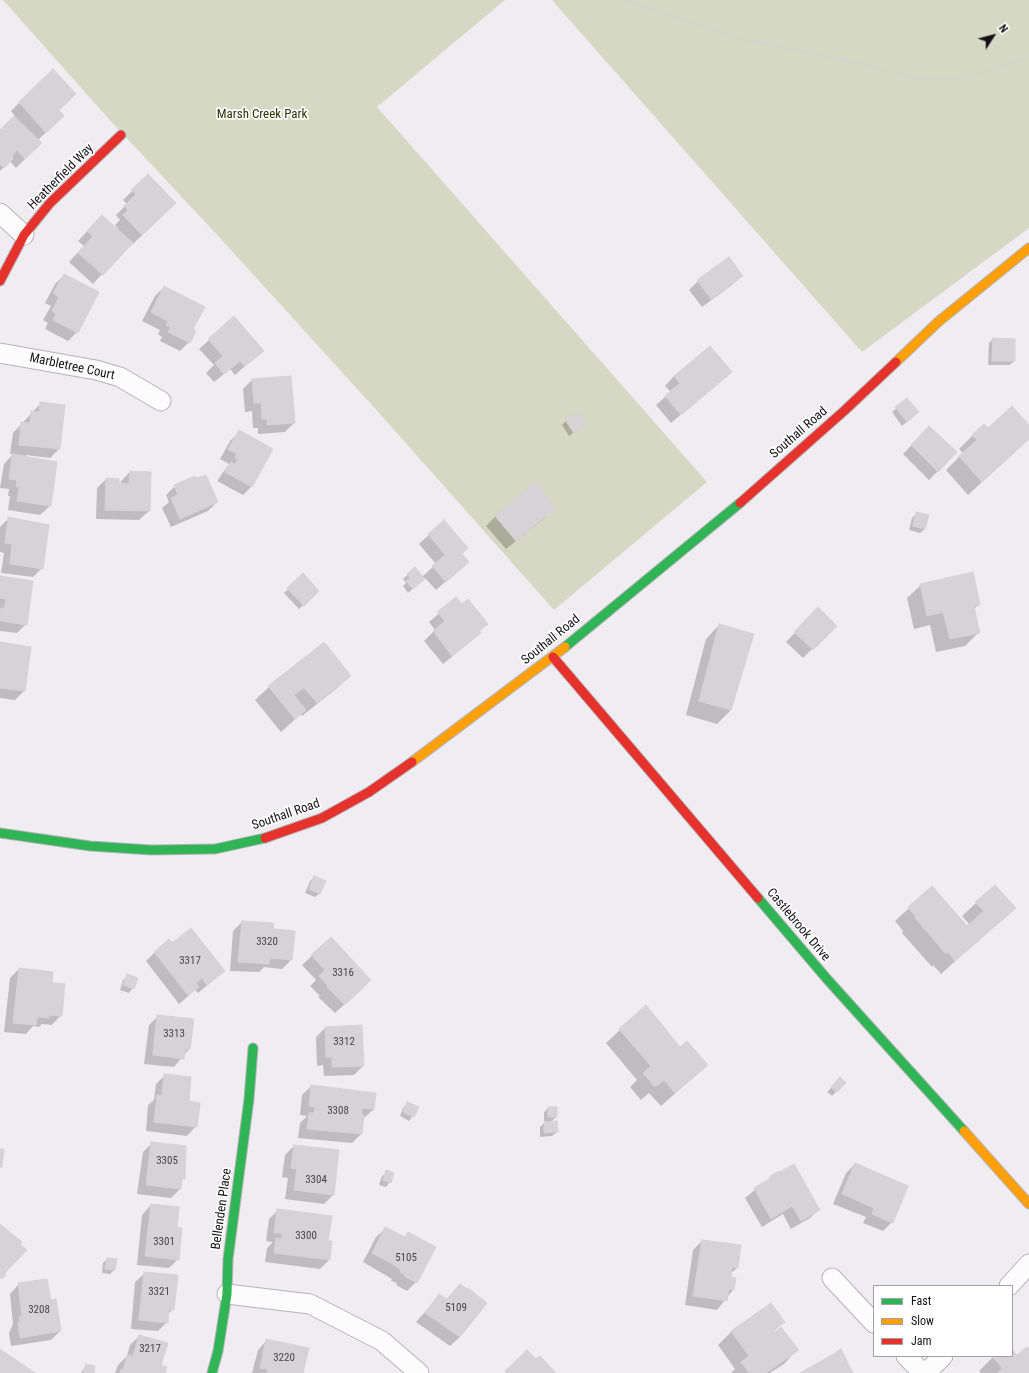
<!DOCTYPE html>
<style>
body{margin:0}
#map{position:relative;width:1029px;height:1373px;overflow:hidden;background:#efecf2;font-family:"Roboto Condensed",sans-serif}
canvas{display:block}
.legend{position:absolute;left:873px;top:1285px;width:140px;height:72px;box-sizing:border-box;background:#fff;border:1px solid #a1a0a2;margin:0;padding:5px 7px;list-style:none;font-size:12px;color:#141216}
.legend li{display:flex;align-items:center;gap:8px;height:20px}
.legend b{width:20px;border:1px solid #a1a0a2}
.north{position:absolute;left:973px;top:16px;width:40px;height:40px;-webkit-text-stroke:3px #fff;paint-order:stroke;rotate:54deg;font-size:11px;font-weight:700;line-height:16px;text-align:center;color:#141216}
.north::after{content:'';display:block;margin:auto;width:14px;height:18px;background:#141216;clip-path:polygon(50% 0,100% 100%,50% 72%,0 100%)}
</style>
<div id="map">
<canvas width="1029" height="1373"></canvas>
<ul class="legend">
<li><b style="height:5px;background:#30b455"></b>Fast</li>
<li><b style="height:5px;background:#ff9f0a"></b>Slow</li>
<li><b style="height:5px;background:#e5322d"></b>Jam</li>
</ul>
<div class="north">N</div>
</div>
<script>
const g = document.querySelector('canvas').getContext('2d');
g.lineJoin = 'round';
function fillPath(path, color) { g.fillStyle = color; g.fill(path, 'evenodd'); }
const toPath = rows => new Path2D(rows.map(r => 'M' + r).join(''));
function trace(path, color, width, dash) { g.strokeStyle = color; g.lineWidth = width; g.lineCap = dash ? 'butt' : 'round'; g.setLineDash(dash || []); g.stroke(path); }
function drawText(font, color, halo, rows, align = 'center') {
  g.font = font + ' "Roboto Condensed",sans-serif'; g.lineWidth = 3.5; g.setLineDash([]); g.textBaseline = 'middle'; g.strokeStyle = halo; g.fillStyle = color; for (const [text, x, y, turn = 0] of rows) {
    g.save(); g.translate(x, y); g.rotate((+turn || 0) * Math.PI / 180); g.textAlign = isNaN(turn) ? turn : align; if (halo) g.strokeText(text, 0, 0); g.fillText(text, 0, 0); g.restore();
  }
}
const green = toPath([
 [3,0,505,0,377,107,707,482,554,610,380,414,221,239,107,117],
 [552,0,1029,0,1029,228,862,352]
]);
const shadow = toPath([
 [20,102,58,110,63,116,38,140,41,143,16,168,10,161,0,171,0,131,15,116,11,111],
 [132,191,166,212,133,244,131,242,93,284,69,262,84,246,78,241,93,225,119,230,115,225,120,220,116,215,127,204,123,200],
 [64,275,77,332,68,341,45,329,48,323,43,320,51,306,45,303,55,284],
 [741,276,732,285,702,307,689,290,698,281],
 [164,287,192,330,189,342,180,351,160,341,162,337,158,334,160,330,142,321,155,296],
 [234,318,262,351,235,375,230,369,214,382,206,373,214,365,199,349],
 [993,339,1014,361,1010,365,988,365,989,343],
 [731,372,671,423,656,405,671,392,665,386,674,376],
 [252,380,294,423,285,432,258,434,258,428,253,428,252,411,245,412,243,389],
 [907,399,918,412,902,426,892,412],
 [41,403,59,449,50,458,26,455,25,458,50,506,40,515,8,510,10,496,8,496,9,489,0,488,4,464,13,454,10,454,13,433],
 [566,421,585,424,569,436,562,425],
 [929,427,938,471,929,480,903,454],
 [1029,427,1029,438,968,495,946,470,963,453,959,449,973,435,988,430],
 [239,432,252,486,243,495,217,481,229,464,220,459,230,441],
 [130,472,149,511,139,520,96,519,97,488,106,479,121,484,121,481],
 [175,486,217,502,208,511,171,527,162,508,169,502,166,495],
 [917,513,925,529,920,533,909,530,912,518],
 [495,517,546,517,506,549,486,526],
 [8,519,42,568,33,577,1,573,4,553,0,552,0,527],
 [444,521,461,554,468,562,436,590,425,578,408,593,403,586,406,583,403,579,415,568,422,577,436,564,419,544],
 [303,575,314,596,299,609,284,593],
 [0,577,26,624,17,633,0,631],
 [921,585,979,604,974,609,979,632,965,646,936,652,930,625,914,629,907,598],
 [456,599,461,606,487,623,470,642,443,664,424,641,435,630,429,622],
 [818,609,835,626,803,658,786,642],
 [719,625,731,710,717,724,686,715,706,639],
 [0,643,30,648,24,691,15,700,0,698],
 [350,676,336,689,302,716,301,714,281,732,255,700,269,687],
 [314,877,320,893,315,897,305,893,310,881],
 [932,887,967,927,970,925,962,916,976,903,1014,908,941,974,933,965,932,967,902,933,903,931,895,921],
 [242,922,273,924,272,930,291,960,282,969,264,967,259,972,230,971,233,931],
 [331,938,361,989,335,1013,318,997,320,996,310,986,316,980,302,965],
 [172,944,224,971,198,993,195,990,179,1004,146,961,155,952],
 [19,969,50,983,61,1015,52,1025,42,1024,39,1027,33,1026,26,1034,4,1032,10,978],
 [128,976,133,988,129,993,120,990,123,980],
 [645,1007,680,1048,707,1065,661,1106,649,1093,641,1100,630,1087,637,1080,606,1043],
 [158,1016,189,1049,174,1067,144,1064,149,1025],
 [325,1028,363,1066,354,1075,324,1076,323,1065,317,1066,316,1037],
 [165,1075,188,1102,196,1126,187,1136,146,1131,148,1105,154,1100,156,1084],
 [840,1079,844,1083,832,1096,827,1092],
 [311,1086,374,1109,364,1118,362,1118,361,1134,352,1143,298,1138,300,1123,307,1116,300,1115,302,1095],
 [408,1103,413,1116,409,1121,400,1116,403,1108],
 [548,1108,556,1117,550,1123,557,1132,552,1136,540,1137,540,1127,546,1121,544,1121,544,1112],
 [152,1143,184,1178,181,1181,180,1189,171,1198,137,1194,143,1152],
 [294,1146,333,1195,324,1204,285,1199,288,1178,282,1177,285,1155],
 [855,1164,892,1222,883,1231,863,1223,866,1217,833,1204,846,1173],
 [387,1172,390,1182,386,1187,379,1185,382,1176],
 [771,1177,819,1209,810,1218,791,1229,783,1214,762,1227,745,1198],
 [151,1205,176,1228,178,1259,169,1268,137,1265,142,1215],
 [278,1210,329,1260,320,1269,265,1262,267,1248,273,1242,266,1241,269,1219],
 [386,1228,404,1238,408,1234,416,1282,407,1291,396,1285,397,1283,391,1281,392,1279,363,1262,376,1237],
 [702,1241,737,1268,730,1274,733,1290,717,1310,685,1305,693,1250],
 [107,1259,114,1270,110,1274,102,1273,103,1263],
 [145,1273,173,1309,167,1315,167,1322,158,1331,131,1329,135,1282],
 [19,1284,50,1301,60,1331,51,1340,11,1346,9,1333,13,1324,10,1294],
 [460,1285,466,1290,460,1337,450,1346,416,1322,440,1295,446,1300],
 [783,1322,773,1332,797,1350,784,1364,770,1373,731,1373,735,1369,718,1345,732,1331],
 [139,1336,160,1366,164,1373,115,1373,118,1365,127,1356,130,1345],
 [267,1340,302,1373,252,1373,258,1350],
 [1012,1350,1017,1356,1029,1351,1029,1373,981,1373,979,1371,994,1356,1012,1356],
 [86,1365,92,1373,81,1373]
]);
const building = toPath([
 [53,69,76,94,59,110,64,116,46,133,19,102,53,69],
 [14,116,42,143,25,159,17,150,12,156,14,158,4,168,0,164,0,130,14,116],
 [148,174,176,203,142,235,123,215,128,210,124,206,136,194,131,190,148,174],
 [102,215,133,243,103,275,78,253,93,236,87,231,102,215],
 [729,257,743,276,711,299,697,280,729,257],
 [64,274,99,292,78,333,53,320,56,314,52,311,59,297,53,293,64,274],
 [164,286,205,307,193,329,196,331,190,343,168,332,171,327,166,325,168,321,151,312,164,286],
 [234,316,264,351,245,366,240,361,224,374,215,363,223,356,208,339,234,316],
 [993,338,1015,339,1015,361,992,361,993,338],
 [710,346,732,372,681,415,665,396,680,383,674,376,710,346],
 [291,376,295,423,267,425,267,419,262,419,261,403,254,403,252,379,291,376],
 [907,398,919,412,907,422,895,407,907,398],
 [40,402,65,405,60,449,19,445,21,422,30,423,31,411,39,412,40,402],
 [1012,406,1029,425,1029,439,982,482,959,456,977,440,972,435,984,424,988,428,1012,406],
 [578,412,587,424,574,433,565,420,578,412],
 [929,426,957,452,938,472,911,445,929,426],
 [239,430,273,449,252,487,225,472,231,462,235,464,238,459,235,458,237,454,228,449,239,430],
 [12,454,57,462,51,506,17,501,19,487,16,487,17,480,9,479,12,454],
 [130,471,151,472,150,511,105,510,106,478,119,479,119,483,129,484,130,471],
 [206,475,218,502,180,519,171,498,178,495,174,485,195,476,197,478,206,475],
 [535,482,556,508,516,541,495,516,535,482],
 [916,512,929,515,925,529,913,526,916,512],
 [8,517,49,525,43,569,10,564,12,544,5,543,8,517],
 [444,520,468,548,462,554,469,562,446,582,432,566,445,555,428,534,444,520],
 [415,567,425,579,413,589,406,581,410,578,407,574,415,567],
 [973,572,980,605,974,606,980,633,950,639,943,612,927,616,920,584,973,572],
 [303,573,319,591,304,606,287,588,303,573],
 [0,576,33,581,27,625,0,621,0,608,4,609,6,599,0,598,0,576],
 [456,597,462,604,468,599,488,624,479,631,481,633,452,656,433,631,445,621,437,612,456,597],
 [818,607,837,626,813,650,794,632,818,607],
 [719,624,754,634,731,710,699,701,719,624],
 [0,642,31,647,25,691,0,688,0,642],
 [323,643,325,643,351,676,317,703,304,688,294,695,306,710,295,719,268,686,323,643],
 [314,876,326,881,320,894,309,889,314,876],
 [995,885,1016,908,955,961,948,952,946,954,915,918,916,917,908,907,932,886,967,926,984,911,975,902,995,885],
 [242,921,274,923,273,929,295,931,292,960,270,958,269,964,238,962,242,921],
 [191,928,225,971,207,985,202,978,196,983,199,987,188,995,154,952,169,939,172,943,191,928],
 [331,937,371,980,345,1005,327,987,328,986,319,976,325,970,311,955,331,937],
 [19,968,53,972,52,983,65,984,62,1016,49,1015,49,1018,37,1017,36,1025,13,1023,19,968],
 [127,974,138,978,134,989,123,985,127,974],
 [646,1005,680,1047,687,1041,708,1065,675,1093,664,1080,655,1087,643,1073,651,1066,619,1029,646,1005],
 [157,1015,194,1019,190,1049,185,1049,184,1059,153,1055,157,1015],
 [362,1025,364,1066,332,1067,332,1057,326,1057,325,1027,362,1025],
 [164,1074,191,1077,189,1101,200,1103,197,1127,154,1122,157,1095,162,1095,164,1074],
 [840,1077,846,1083,837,1092,831,1087,840,1077],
 [311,1085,376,1093,374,1109,362,1108,362,1115,364,1115,362,1134,307,1129,309,1113,314,1113,315,1107,309,1106,311,1085],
 [407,1102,419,1107,414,1117,403,1112,407,1102],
 [548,1107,557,1107,557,1117,548,1117,548,1107],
 [557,1121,558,1132,544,1133,544,1122,557,1121],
 [151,1142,186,1146,185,1179,182,1178,181,1189,146,1185,151,1142],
 [294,1145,339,1150,334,1195,294,1190,297,1169,291,1168,294,1145],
 [0,1149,4,1149,2,1167,0,1167,0,1149],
 [855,1163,908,1186,893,1223,872,1214,874,1208,842,1194,855,1163],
 [794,1164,820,1210,801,1221,792,1206,771,1219,754,1188,771,1178,770,1176,779,1171,780,1172,794,1164],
 [386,1170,394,1173,391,1183,383,1180,386,1170],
 [151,1204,179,1207,177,1227,182,1228,179,1260,145,1256,151,1204],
 [277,1209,332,1216,328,1241,332,1241,330,1260,274,1253,276,1238,282,1239,282,1233,274,1233,277,1209],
 [0,1224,22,1242,20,1244,27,1250,5,1273,6,1275,2,1279,0,1277,0,1224],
 [385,1227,405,1237,408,1232,436,1247,417,1283,404,1276,405,1274,400,1272,401,1270,391,1263,372,1253,385,1227],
 [702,1240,741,1245,738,1268,732,1267,731,1277,736,1278,734,1290,729,1289,727,1301,693,1296,702,1240],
 [107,1258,117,1259,115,1270,105,1269,107,1258],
 [144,1272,178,1275,174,1310,169,1309,168,1323,139,1320,144,1272],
 [47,1279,51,1300,56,1299,61,1331,20,1338,18,1323,20,1322,19,1317,22,1316,18,1283,47,1279],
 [460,1284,467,1289,468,1288,487,1303,460,1337,425,1313,439,1294,447,1299,460,1284],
 [771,1303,785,1322,773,1330,775,1332,781,1327,799,1350,766,1373,749,1373,741,1362,749,1356,731,1331,771,1303],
 [139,1335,168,1343,161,1365,167,1367,165,1373,120,1373,121,1369,123,1370,127,1355,133,1356,139,1335],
 [266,1339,309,1348,303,1373,267,1373,268,1369,260,1368,266,1339],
 [1027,1347,1029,1349,1029,1373,998,1373,1002,1368,992,1356,1012,1356,1012,1349,1017,1355,1027,1347],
 [0,1349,35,1373,0,1373,0,1349],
 [841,1349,853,1373,800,1373,832,1355,841,1349],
 [527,1350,536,1359,540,1356,556,1373,507,1373,505,1371,527,1350],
 [86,1364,95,1366,94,1373,83,1373,86,1364]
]);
const path = toPath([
 [624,0,729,36,866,65,915,78,957,79,1029,57]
]);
const street = toPath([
 [0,213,24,235],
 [0,353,96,370,120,377,161,401],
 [832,1278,874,1323],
 [1009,1286,1029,1264],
 [227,1294,310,1304,382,1341,419,1373],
 [906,1356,923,1373],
 [926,1373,943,1356]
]);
const fast = toPath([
 [565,647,740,503],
 [0,833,90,846,151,850,215,849,265,838],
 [758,898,827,979,964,1131],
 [212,1373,218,1351,227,1294,228,1259,249,1099,253,1048]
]);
const slow = toPath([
 [896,362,938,322,1029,248],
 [412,762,565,647],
 [964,1131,1029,1204]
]);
const jam = toPath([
 [0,281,24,235,50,203,121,135],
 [740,503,844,411,896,362],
 [553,657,758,898],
 [265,838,322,818,369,792,412,762]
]);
const numberNames = [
 ["3320",267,942],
 ["3317",190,961],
 ["3316",343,973],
 ["3313",174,1034],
 ["3312",344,1042],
 ["3308",338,1111],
 ["3305",167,1161],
 ["3304",316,1180],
 ["3300",306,1236],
 ["3301",164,1242],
 ["5105",406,1258],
 ["3321",159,1292],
 ["5109",456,1308],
 ["3208",39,1310],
 ["3217",150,1349],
 ["3220",284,1358]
];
const parkNames = [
 ["Marsh Creek Park",262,115]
];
const streetNames = [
 ["Heatherfield Way",61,177,-45],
 ["Marbletree Court",72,367,12],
 ["Southall Road",799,433,-41],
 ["Southall Road",551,640,-39],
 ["Southall Road",286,815,-19],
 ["Castlebrook Drive",798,925,50],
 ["Bellenden Place",222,1209,-82]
];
fillPath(green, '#d5d8c3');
fillPath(shadow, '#0003');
fillPath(building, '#d6d2d5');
trace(building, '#d6d2d4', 1);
trace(street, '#b5b3b8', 21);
trace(fast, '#b5b3b8', 11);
trace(slow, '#b5b3b8', 11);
trace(jam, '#b5b3b8', 11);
trace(path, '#d4d2d4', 2.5, [2, 2]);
trace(street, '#fdfcfd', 19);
trace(fast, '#30b455', 9);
trace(slow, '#ff9f0a', 9);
trace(jam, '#e5322d', 9);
drawText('11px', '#484549', null, numberNames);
drawText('13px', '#2e3305', '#fff', parkNames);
drawText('13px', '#141216', '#fff', streetNames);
</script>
